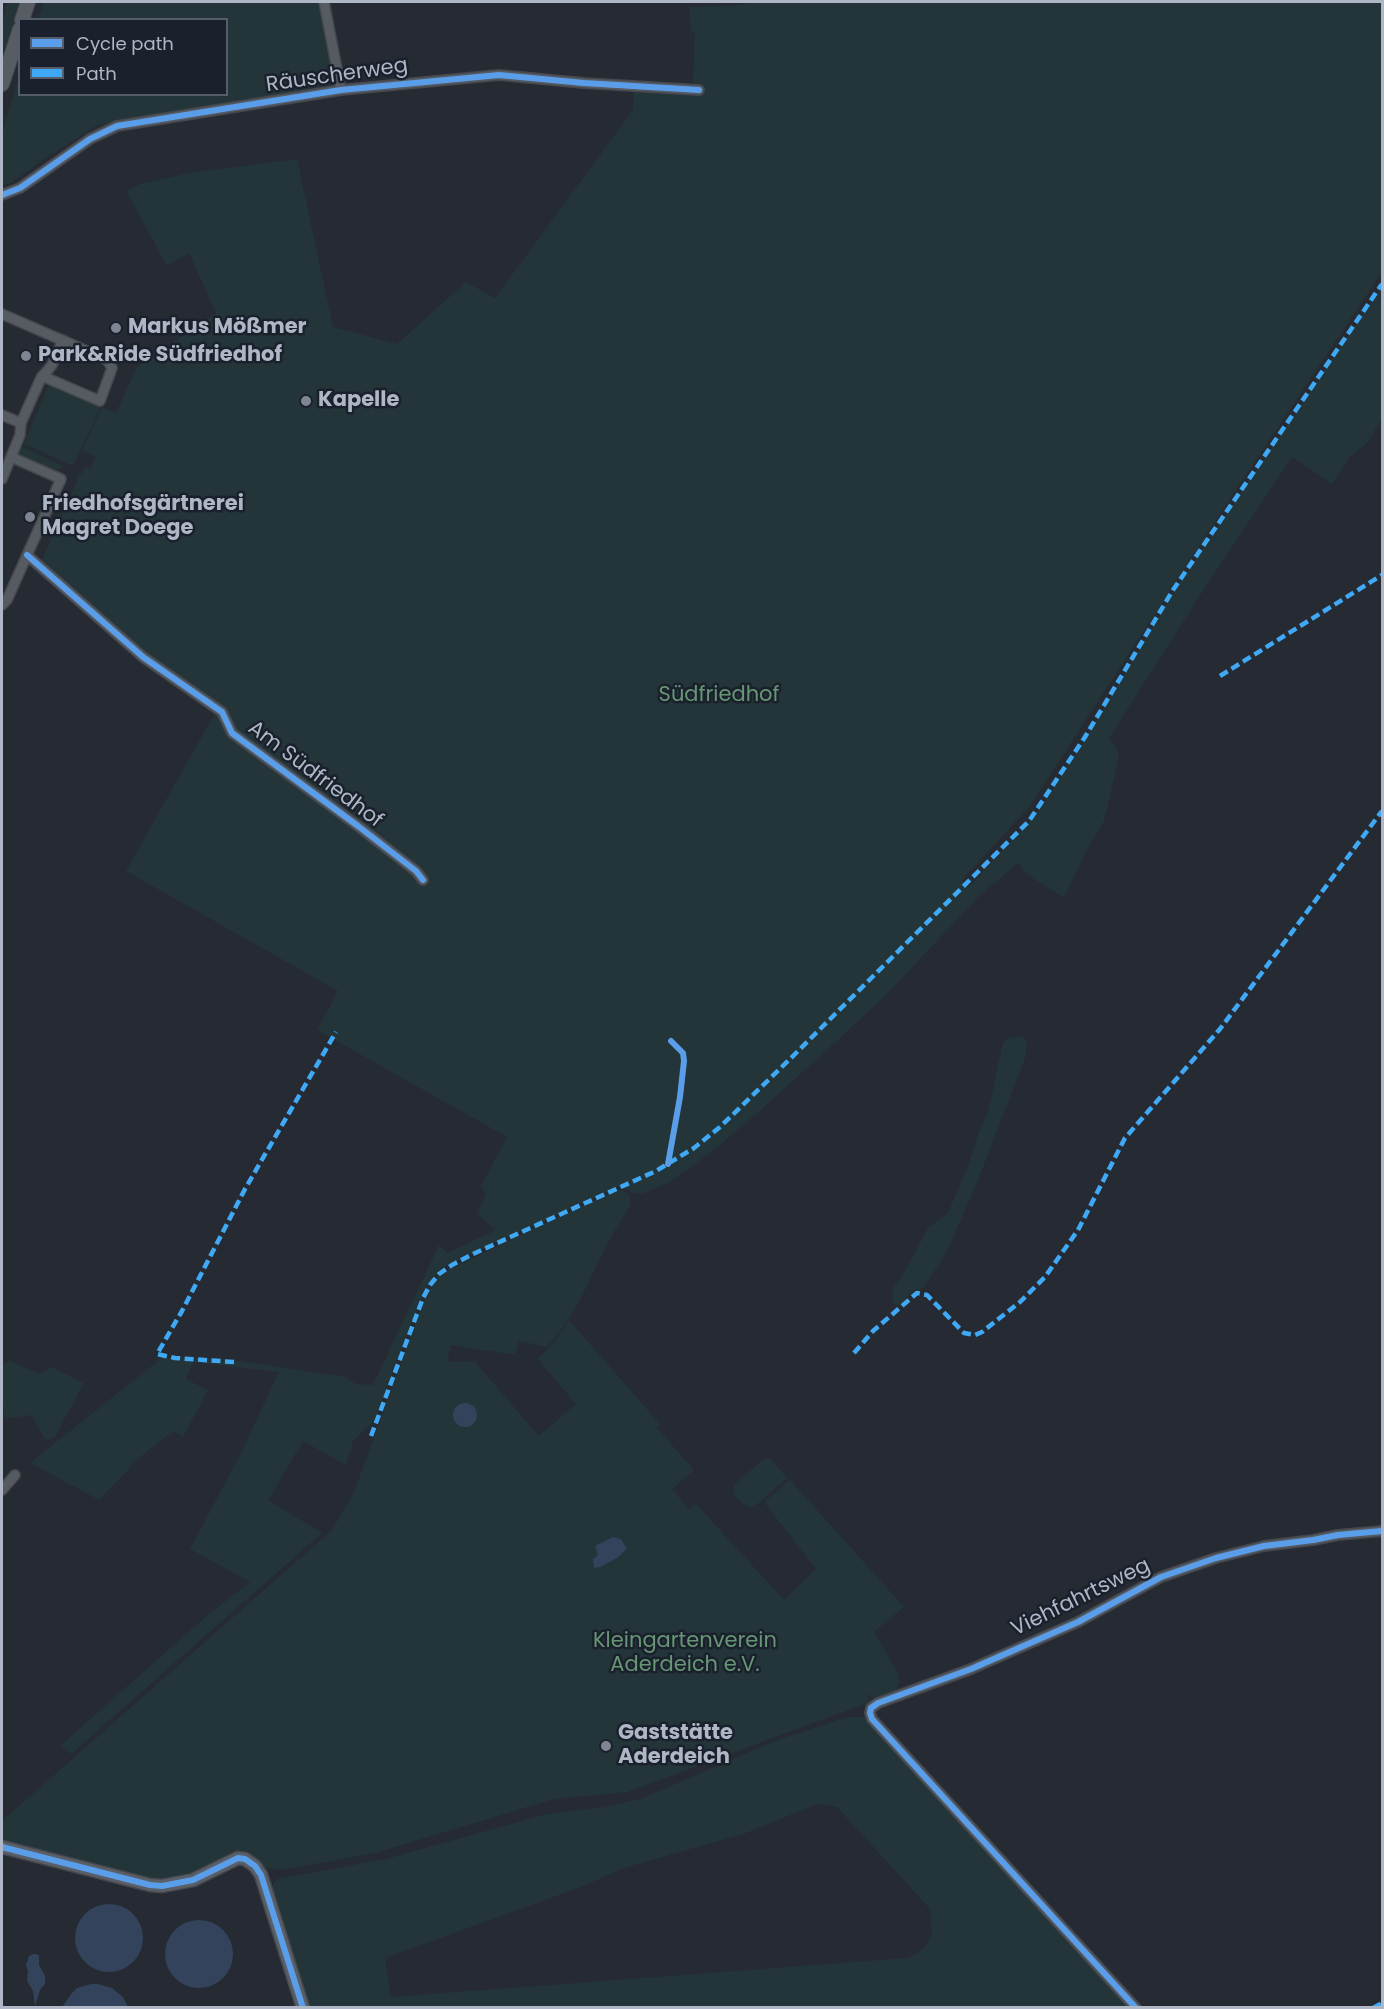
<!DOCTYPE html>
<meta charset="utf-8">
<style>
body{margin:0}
#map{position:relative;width:1384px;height:2009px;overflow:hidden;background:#262b33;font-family:Poppins,sans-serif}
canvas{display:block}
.frame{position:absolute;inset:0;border:3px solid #afb6c5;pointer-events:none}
.legend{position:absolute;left:18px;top:18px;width:210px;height:78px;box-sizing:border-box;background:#1a212d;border:2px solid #565d6a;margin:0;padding:8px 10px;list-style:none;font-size:18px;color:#afb6c5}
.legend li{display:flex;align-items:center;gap:12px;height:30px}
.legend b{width:30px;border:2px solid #565d6a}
</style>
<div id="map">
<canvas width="1384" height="2009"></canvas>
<div class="frame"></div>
<ul class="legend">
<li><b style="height:8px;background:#5a9eea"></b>Cycle path</li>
<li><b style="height:8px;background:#3fa9f5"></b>Path</li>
</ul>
</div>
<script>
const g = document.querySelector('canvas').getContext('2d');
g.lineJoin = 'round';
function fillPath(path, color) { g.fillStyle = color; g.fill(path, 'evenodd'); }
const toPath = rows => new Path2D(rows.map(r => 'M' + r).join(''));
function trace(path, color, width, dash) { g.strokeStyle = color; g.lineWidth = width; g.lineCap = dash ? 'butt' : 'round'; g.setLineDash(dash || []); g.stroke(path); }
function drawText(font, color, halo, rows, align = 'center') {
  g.font = font + ' Poppins,sans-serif'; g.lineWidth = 5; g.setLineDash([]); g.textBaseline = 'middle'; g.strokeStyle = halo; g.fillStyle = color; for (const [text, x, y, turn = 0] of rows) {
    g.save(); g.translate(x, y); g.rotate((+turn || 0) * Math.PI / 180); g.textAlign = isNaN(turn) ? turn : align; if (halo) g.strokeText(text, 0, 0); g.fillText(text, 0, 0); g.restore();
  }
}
const green = toPath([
 [8,2,22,2,2,64,2,23],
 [44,2,322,2,338,81,335,85,116,121,96,126,40,162,10,184,2,185,2,133,19,77,20,94,226,94,226,20,38,19],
 [745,2,1382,2,1382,272,1234,493,1029,807,962,880,969,887,1036,814,1087,737,1174,591,1382,286,1382,419,1367,443,1350,457,1332,484,1292,457,1213,575,1109,738,1118,751,1118,761,1104,821,1085,853,1064,898,1034,879,1024,871,1018,863,979,896,889,992,840,1038,764,1107,721,1144,688,1169,668,1183,644,1193,634,1193,618,1187,441,1268,428,1284,412,1320,374,1421,353,1441,346,1465,303,1441,268,1500,322,1533,71,1754,61,1745,209,1614,250,1582,190,1549,240,1455,279,1372,193,1362,186,1379,208,1390,183,1437,173,1431,131,1464,128,1470,99,1500,30,1463,163,1357,225,1359,345,1377,356,1384,373,1385,439,1245,447,1253,496,1230,477,1214,486,1194,481,1186,507,1137,317,1030,338,991,126,871,219,706,149,658,41,562,78,479,77,475,81,474,85,467,90,469,96,457,82,450,102,407,116,413,137,367,216,313,189,253,167,266,126,191,140,184,190,173,297,159,333,327,397,344,466,282,495,298,633,110,634,88,693,85,695,33,691,32,689,7,731,6,746,4],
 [49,384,101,406,73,466,24,444],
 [20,446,63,466,61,469,51,472,20,457,18,453],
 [1022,1036,1027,1041,1025,1058,978,1180,950,1244,940,1263,923,1288,915,1290,898,1306,893,1303,893,1288,904,1273,928,1228,948,1213,968,1166,978,1134,989,1110,1002,1046,1006,1039],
 [619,1189,630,1194,630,1206,609,1240,583,1294,569,1319,553,1340,547,1347,519,1341,515,1355,451,1345,447,1362,475,1362,539,1436,576,1404,538,1359,555,1341,569,1320,660,1424,657,1428,694,1470,672,1489,689,1509,696,1504,784,1600,816,1569,764,1502,790,1480,904,1607,874,1632,898,1673,899,1682,895,1692,887,1700,881,1702,866,1694,870,1702,627,1792,554,1799,375,1853,281,1870,263,1867,250,1852,241,1851,182,1879,158,1882,2,1843,2,1821,331,1531,353,1495,416,1322,430,1286,439,1274],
 [10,1361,40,1374,51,1367,84,1383,54,1438,48,1440,44,1438,32,1415,5,1419,2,1398,2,1371,4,1363],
 [765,1458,771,1459,787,1478,759,1503,751,1507,743,1504,735,1496,733,1491,734,1485],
 [848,1717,867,1717,1132,2007,308,2007,271,1887,277,1879,386,1859,547,1814,606,1807,643,1798,780,1739],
 [817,1804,837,1807,930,1909,932,1934,923,1949,908,1958,391,1997,385,1958,581,1887,624,1868,746,1833]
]);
const water = toPath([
 '453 1415a12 12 0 1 1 24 0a12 12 0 1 1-24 0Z',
 [613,1537,621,1539,627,1549,617,1558,600,1567,594,1568,593,1559,598,1555,595,1546],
 '75 1938a34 34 0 1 1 68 0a34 34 0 1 1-68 0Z',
 '165 1954a34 34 0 1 1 68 0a34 34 0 1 1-68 0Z',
 [34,1954,39,1955,39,1965,45,1976,45,1984,40,1990,35,2006,33,1991,27,1981,28,1971,26,1965,29,1956],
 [91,1984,98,1984,112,1988,123,1997,128,2007,62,2007,72,1993,77,1988]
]);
const street = toPath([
 [324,2,341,90],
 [2,195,20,188,90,139,117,126,341,90,499,75,584,83,699,90],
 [2,314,103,358,108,361,112,368,100,401,42,376],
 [2,415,21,423],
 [2,479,20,435,21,423,41,378,52,365,63,340],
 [27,555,143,657,222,712,232,733,358,826,416,871,423,880],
 [2,605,7,600,61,479,11,457],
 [2,1490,15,1475],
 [1136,2008,872,1719,870,1713,871,1708,878,1703,971,1669,1078,1622,1161,1577,1216,1558,1264,1546,1313,1540,1338,1535,1382,1531]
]);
const secondary = toPath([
 [2,1847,150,1885,162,1886,193,1880,238,1858,245,1859,255,1866,261,1875,303,2008]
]);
const primary = toPath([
 [22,20,28,2],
 [2,84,20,29]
]);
const quiet = toPath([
 [1220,676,1382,575],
 [854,1353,873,1331,917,1293,927,1295,964,1333,975,1335,982,1332,1020,1302,1045,1277,1078,1230,1125,1138,1220,1029,1382,811],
 [234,1362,175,1358,157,1354,182,1311,245,1189,336,1032],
 [371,1436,423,1298,430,1285,439,1274,452,1265,473,1254,656,1171,694,1148,720,1127,790,1059,1029,821,1085,737,1173,590,1382,284],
 [1373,2008,1382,2003]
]);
const cycleway = toPath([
 [2,195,20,188,90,139,117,126,341,90,499,75,584,83,699,90],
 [27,555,143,657,222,712,232,733,358,826,416,871,423,880],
 [668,1164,680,1097,684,1061,683,1053,671,1041],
 [2,1847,150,1885,162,1886,193,1880,238,1858,245,1859,255,1866,261,1875,303,2008],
 [1136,2008,872,1719,870,1713,871,1708,878,1703,971,1669,1078,1622,1161,1577,1216,1558,1264,1546,1313,1540,1338,1535,1382,1531]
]);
const markers = [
 [116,328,6,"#7f8592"],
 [26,356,6,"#7f8592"],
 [306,401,6,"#7f8592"],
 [30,517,6,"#7f8592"],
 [606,1746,6,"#7f8592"]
];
const streetNames = [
 ["Räuscherweg",337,76,-8],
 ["Am Südfriedhof",315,775,37],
 ["Viehfahrtsweg",1081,1598,-26]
];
const poiNames = [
 ["Markus Mößmer",128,328],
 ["Park&Ride Südfriedhof",38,356],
 ["Kapelle",318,401],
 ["Friedhofsgärtnerei",42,505],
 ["Magret Doege",42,529],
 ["Gaststätte",618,1734],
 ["Aderdeich",618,1758]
];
const parkNames = [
 ["Südfriedhof",719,696],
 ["Kleingartenverein",685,1642],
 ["Aderdeich e.V.",685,1666]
];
fillPath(green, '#233538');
fillPath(water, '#34435c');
trace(street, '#44474e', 12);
trace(secondary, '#44474e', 15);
trace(primary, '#434850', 16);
trace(street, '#565a61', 9);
trace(secondary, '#5a5e66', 12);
trace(primary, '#585c63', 14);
trace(quiet, '#3fa9f5', 4.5, [9, 4.5]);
trace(cycleway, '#5a9eea', 6);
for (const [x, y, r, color] of markers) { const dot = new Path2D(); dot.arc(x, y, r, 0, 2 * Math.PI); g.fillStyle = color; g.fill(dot); trace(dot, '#1a212d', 2); }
drawText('21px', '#afb6c5', '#1a212d', streetNames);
drawText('bold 21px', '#afb6c5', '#1a212d', poiNames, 'left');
drawText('21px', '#669674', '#1a212d', parkNames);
</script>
